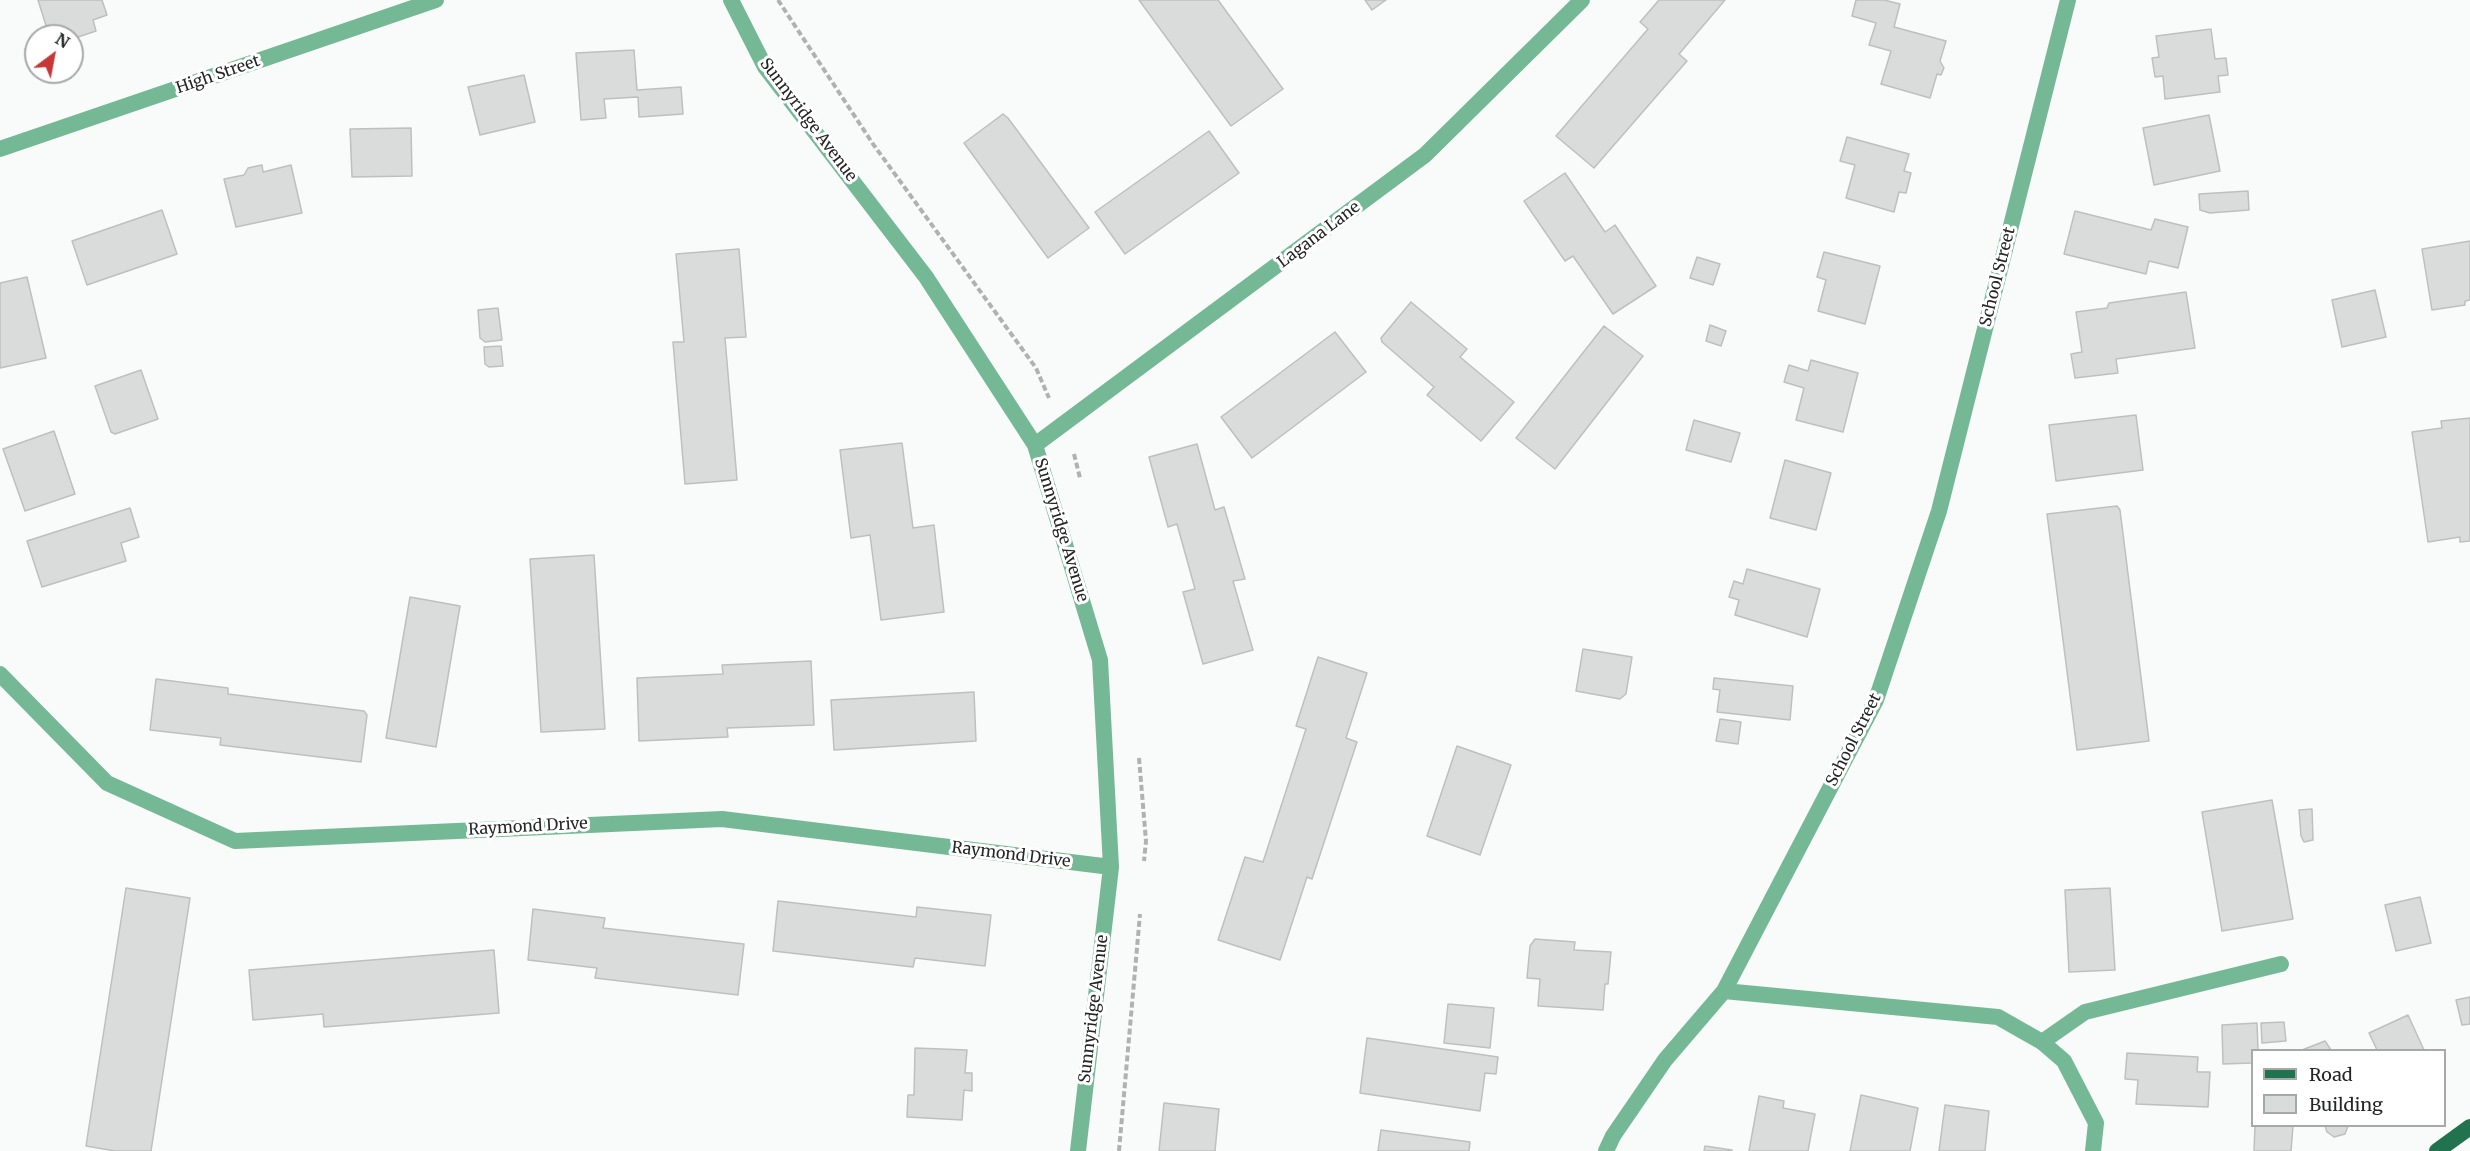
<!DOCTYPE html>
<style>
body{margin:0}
#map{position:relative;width:2470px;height:1151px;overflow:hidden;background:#f8fbf9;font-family:Merriweather,serif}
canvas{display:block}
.legend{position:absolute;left:2251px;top:1049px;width:195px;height:78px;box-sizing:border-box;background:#fff;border:2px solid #a7a8a8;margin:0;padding:8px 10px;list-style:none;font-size:18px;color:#242625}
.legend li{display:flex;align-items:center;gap:12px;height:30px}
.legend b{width:30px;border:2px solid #a7a8a8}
.north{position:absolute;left:24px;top:24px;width:60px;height:60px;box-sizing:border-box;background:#fff;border:2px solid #a7a8a8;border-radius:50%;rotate:32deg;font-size:16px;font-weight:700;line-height:24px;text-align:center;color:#242625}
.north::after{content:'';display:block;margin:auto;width:21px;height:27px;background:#c63737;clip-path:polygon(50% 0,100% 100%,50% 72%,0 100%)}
</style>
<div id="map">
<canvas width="2470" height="1151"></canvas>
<ul class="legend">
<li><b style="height:8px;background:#21734f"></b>Road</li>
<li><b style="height:16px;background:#d9dcda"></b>Building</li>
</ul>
<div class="north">N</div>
</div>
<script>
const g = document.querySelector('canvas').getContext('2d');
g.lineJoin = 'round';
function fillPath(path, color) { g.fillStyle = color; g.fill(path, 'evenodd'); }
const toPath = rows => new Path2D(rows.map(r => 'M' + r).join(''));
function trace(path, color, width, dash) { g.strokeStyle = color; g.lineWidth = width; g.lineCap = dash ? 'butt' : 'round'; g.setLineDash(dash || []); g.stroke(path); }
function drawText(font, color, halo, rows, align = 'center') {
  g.font = font + ' Merriweather,serif'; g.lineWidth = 6; g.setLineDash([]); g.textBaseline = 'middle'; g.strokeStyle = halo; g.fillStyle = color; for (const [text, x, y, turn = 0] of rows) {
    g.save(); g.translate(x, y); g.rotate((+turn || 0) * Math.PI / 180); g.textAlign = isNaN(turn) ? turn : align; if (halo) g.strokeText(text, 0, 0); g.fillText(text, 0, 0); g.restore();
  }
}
const building = toPath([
 [38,0,102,0,107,15,93,20,96,31,72,39,72,36,67,36,65,29,49,35,38,0],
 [1139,0,1218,0,1283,89,1231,126,1139,0],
 [1365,0,1386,0,1372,10,1365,0],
 [1659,0,1725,0,1679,54,1687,61,1594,168,1556,136,1648,29,1640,22,1659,0],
 [1856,0,1884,0,1900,4,1894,27,1946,41,1940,61,1944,68,1941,75,1937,74,1930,98,1881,84,1891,51,1869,45,1876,23,1852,16,1856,0],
 [2211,29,2215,59,2226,58,2228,75,2218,76,2220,92,2165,99,2163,76,2155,77,2152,58,2159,57,2156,36,2211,29],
 [634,50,637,90,681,87,683,114,639,117,638,97,604,99,606,118,581,120,576,53,634,50],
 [524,75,535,122,480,135,468,87,524,75],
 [1003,114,1008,118,1089,228,1048,258,964,143,1003,114],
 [2209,115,2220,171,2154,185,2143,128,2209,115],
 [411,128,412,176,352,177,350,129,411,128],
 [1209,131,1239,173,1125,254,1095,212,1209,131],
 [1847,137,1909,154,1904,171,1911,173,1906,193,1899,192,1894,212,1846,198,1855,165,1840,161,1847,137],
 [262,165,263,172,291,165,302,213,236,227,224,179,244,175,248,168,262,165],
 [1565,173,1605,232,1615,225,1656,286,1613,314,1573,256,1565,261,1524,201,1565,173],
 [2248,191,2249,210,2210,213,2200,210,2199,194,2248,191],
 [162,210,177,254,87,285,72,241,162,210],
 [2075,211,2151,230,2155,219,2188,227,2178,268,2149,261,2146,274,2064,254,2075,211],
 [2470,241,2470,300,2465,301,2465,305,2432,310,2422,249,2470,241],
 [739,249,746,337,725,338,737,480,685,484,673,342,684,342,676,254,739,249],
 [1824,252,1880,266,1865,324,1818,311,1826,280,1817,277,1824,252],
 [1697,257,1720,264,1713,285,1690,278,1697,257],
 [27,277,46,358,0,368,0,283,27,277],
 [2375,290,2386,337,2342,347,2332,300,2375,290],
 [2186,292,2195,348,2116,359,2118,373,2075,378,2071,354,2082,352,2076,312,2107,308,2109,303,2186,292],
 [1411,302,1467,349,1460,357,1514,402,1481,441,1427,395,1434,387,1382,342,1381,338,1411,302],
 [498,308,502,340,485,342,480,338,478,310,498,308],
 [1710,325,1726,331,1721,346,1706,341,1710,325],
 [1604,326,1643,356,1555,469,1516,438,1604,326],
 [1335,332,1366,372,1252,458,1221,417,1335,332],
 [501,346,503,366,489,367,485,364,484,347,501,346],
 [1811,360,1858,373,1843,432,1796,420,1804,388,1784,382,1789,365,1808,371,1811,360],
 [141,370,158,419,115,434,111,432,95,386,141,370],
 [2136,415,2143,470,2056,481,2049,425,2136,415],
 [2470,418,2470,541,2460,542,2460,537,2428,542,2412,432,2442,428,2441,421,2470,418],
 [1694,420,1740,433,1731,462,1686,450,1694,420],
 [54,431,75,494,25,511,3,449,54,431],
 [902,443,913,528,934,525,944,612,881,620,870,535,851,538,840,450,902,443],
 [1197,444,1215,510,1224,507,1245,579,1233,581,1253,650,1203,664,1183,592,1195,589,1177,524,1168,527,1149,457,1197,444],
 [1785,460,1831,473,1816,530,1770,518,1785,460],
 [2117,506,2120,510,2149,741,2077,750,2047,514,2117,506],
 [130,508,139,537,121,543,126,561,42,587,27,541,130,508],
 [594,555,605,729,541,732,530,559,594,555],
 [1747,569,1820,589,1807,637,1735,615,1739,600,1729,597,1734,581,1743,584,1747,569],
 [410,597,460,606,436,747,386,738,410,597],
 [1583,649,1632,657,1626,694,1620,699,1576,691,1583,649],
 [1318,657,1367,673,1346,738,1357,742,1312,879,1307,877,1280,960,1218,940,1245,857,1263,862,1306,729,1296,726,1318,657],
 [811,661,814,725,727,728,728,737,639,741,637,678,723,674,722,665,811,661],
 [1714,678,1793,686,1790,720,1717,712,1720,690,1713,689,1714,678],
 [156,679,228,688,228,694,364,711,367,715,361,762,220,745,221,738,150,730,156,679],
 [974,692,976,741,834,750,831,700,974,692],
 [1720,719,1741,722,1738,744,1716,741,1720,719],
 [1457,746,1511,765,1480,855,1427,836,1457,746],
 [2272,800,2293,919,2222,931,2202,812,2272,800],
 [2312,809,2313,840,2304,842,2301,836,2299,810,2312,809],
 [126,888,190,898,151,1151,115,1151,86,1146,126,888],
 [2110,888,2115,970,2069,972,2065,890,2110,888],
 [2420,897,2431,943,2396,951,2385,905,2420,897],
 [778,901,916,917,917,907,991,915,985,966,915,958,913,967,773,951,778,901],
 [533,909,605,918,603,928,744,944,738,995,595,978,597,968,528,960,533,909],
 [1535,939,1575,942,1574,950,1611,952,1608,984,1605,984,1603,1010,1538,1006,1540,979,1527,978,1530,946,1535,939],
 [494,950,499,1013,324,1027,323,1014,253,1020,249,970,494,950],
 [2470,997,2470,1024,2462,1025,2456,1000,2470,997],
 [1448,1004,1494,1008,1490,1048,1444,1043,1448,1004],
 [2408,1015,2424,1050,2377,1050,2369,1033,2408,1015],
 [2284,1022,2286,1041,2262,1043,2261,1023,2284,1022],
 [2257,1023,2258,1050,2252,1050,2252,1063,2223,1064,2222,1025,2257,1023],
 [1367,1038,1498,1057,1496,1074,1485,1073,1480,1111,1360,1093,1367,1038],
 [2325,1041,2331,1050,2302,1050,2325,1041],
 [915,1048,967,1050,965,1073,972,1073,972,1091,964,1090,962,1120,907,1117,908,1095,914,1095,915,1048],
 [2127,1053,2198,1057,2197,1072,2210,1072,2208,1107,2136,1104,2138,1080,2125,1079,2127,1053],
 [1861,1095,1918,1108,1910,1151,1850,1151,1861,1095],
 [1759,1096,1784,1101,1783,1108,1815,1114,1808,1151,1749,1151,1759,1096],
 [1164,1103,1219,1109,1215,1151,1159,1151,1164,1103],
 [1945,1105,1989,1111,1985,1151,1939,1151,1945,1105],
 [2255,1126,2293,1126,2291,1151,2254,1151,2255,1126],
 [2325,1126,2348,1126,2345,1134,2334,1137,2327,1132,2325,1126],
 [1381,1130,1470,1142,1469,1151,1378,1151,1381,1130],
 [1705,1146,1732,1150,1732,1151,1704,1151,1705,1146]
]);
const path = toPath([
 [778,0,873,144,1036,368,1049,398],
 [1074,454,1080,478],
 [1139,758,1146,841,1144,861],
 [1119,1151,1140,914]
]);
const service = toPath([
 [2042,1042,2085,1012,2281,964]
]);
const minor = toPath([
 [731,0,765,67,926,277,1035,445,1100,660,1111,867,1078,1151],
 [0,149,436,0],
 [1035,445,1425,155,1582,0],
 [0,674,107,783,235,841,722,819,1111,867],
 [1724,991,1998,1017,2042,1042,2064,1061,2096,1123,2093,1151],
 [1606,1151,1613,1136,1665,1060,1724,991,1876,700,1939,511,2068,0]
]);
const primary = toPath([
 [2437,1151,2470,1127]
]);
const streetNames = [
 ["High Street",218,75,-19],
 ["Sunnyridge Avenue",808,120,53],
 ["Lagana Lane",1319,235,-37],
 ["School Street",1998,277,-76],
 ["Sunnyridge Avenue",1061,530,73],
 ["School Street",1854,740,-63],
 ["Raymond Drive",528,827,-3],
 ["Raymond Drive",1011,855,7],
 ["Sunnyridge Avenue",1094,1009,-83]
];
fillPath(building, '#d9dcda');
trace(building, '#bdc0be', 1.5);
trace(path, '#afb2b0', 4, [6, 3]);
trace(service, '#75b895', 16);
trace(minor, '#75b895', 16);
trace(primary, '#21734f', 16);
drawText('16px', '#242625', '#fff', streetNames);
</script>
